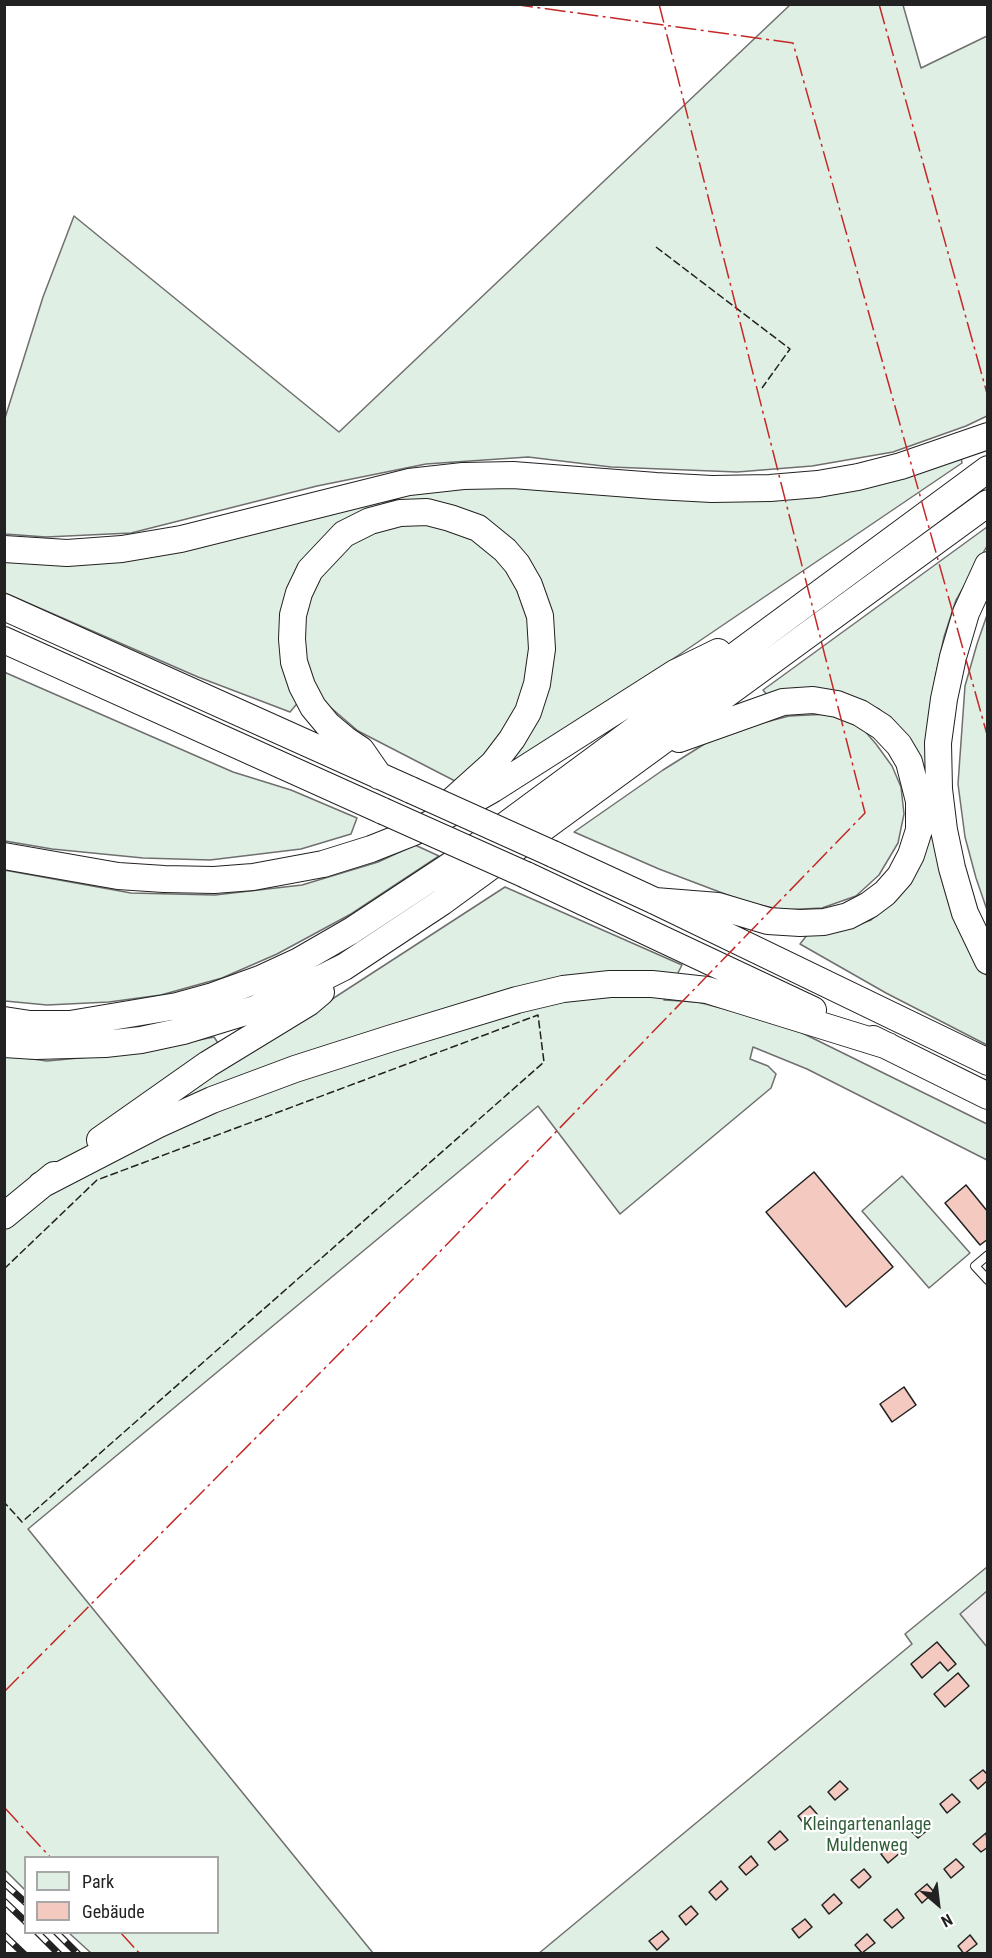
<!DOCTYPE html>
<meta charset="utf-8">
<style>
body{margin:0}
#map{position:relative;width:992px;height:1958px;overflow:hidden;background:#fff;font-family:"Roboto Condensed",sans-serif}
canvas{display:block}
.frame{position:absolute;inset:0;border:6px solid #222;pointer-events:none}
.legend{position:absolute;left:24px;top:1856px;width:195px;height:78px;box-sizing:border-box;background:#fff;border:2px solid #a7a7a7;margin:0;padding:8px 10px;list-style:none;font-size:18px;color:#222}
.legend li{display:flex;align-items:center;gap:12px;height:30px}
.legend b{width:30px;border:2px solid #a7a7a7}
.north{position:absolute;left:908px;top:1874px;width:60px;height:60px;-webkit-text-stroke:4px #fff;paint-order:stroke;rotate:152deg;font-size:16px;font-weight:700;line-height:24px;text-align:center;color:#222}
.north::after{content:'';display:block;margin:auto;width:21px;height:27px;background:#222;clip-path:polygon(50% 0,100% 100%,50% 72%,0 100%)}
</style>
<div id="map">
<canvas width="992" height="1958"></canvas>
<div class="frame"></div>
<ul class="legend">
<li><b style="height:16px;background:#e0efe3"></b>Park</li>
<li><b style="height:16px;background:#f3c9c0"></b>Gebäude</li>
</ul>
<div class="north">N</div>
</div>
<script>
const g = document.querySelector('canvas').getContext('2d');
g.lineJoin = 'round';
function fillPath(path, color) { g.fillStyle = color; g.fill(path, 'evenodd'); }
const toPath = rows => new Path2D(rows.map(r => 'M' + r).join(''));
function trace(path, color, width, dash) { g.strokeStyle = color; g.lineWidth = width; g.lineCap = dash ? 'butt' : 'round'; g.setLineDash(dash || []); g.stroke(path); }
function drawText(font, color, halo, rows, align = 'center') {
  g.font = font + ' "Roboto Condensed",sans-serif'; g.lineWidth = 4.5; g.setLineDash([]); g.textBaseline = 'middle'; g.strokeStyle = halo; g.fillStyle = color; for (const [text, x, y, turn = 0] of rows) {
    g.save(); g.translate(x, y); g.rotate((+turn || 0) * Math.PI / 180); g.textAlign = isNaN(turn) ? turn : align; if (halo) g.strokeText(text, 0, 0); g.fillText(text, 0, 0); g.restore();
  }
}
const green = toPath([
 [791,4,903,5,921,68,987,36,987,416,966,426,893,452,812,466,737,472,611,467,528,457,426,464,317,486,131,533,46,537,5,534,5,418,43,297,74,216,339,432,791,4],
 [961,457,962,463,515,766,473,767,455,781,358,731,323,701,312,686,290,712,198,677,5,593,5,560,418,490,499,484,749,501,835,492,961,457],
 [987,527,987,546,956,600,944,637,935,679,929,718,926,761,930,793,899,728,879,709,849,696,768,696,763,690,987,527],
 [987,615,988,615,987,910,976,878,965,837,958,784,965,686,977,644,987,615],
 [4,672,233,772,291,790,357,818,351,834,301,849,210,860,143,858,52,849,5,841,4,672],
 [830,714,857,722,876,744,892,766,901,787,904,814,898,843,879,875,856,896,822,908,783,910,746,902,659,869,574,832,663,770,706,743,747,727,789,716,830,714],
 [928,815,984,971,987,976,987,1045,886,993,800,944,807,935,841,931,871,920,901,893,928,815],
 [415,845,439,856,351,914,277,954,222,978,161,995,109,1002,47,1005,5,1001,4,870,131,893,215,895,302,885,378,862,415,845],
 [505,887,682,965,664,1000,698,1002,788,1026,987,1124,987,1160,807,1069,753,1047,750,1059,768,1066,776,1074,771,1088,620,1214,538,1106,28,1529,373,1953,91,1953,69,1933,218,1932,218,1858,26,1858,25,1890,5,1870,4,1055,47,1061,133,1053,214,1037,232,1064,505,887],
 [902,1176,970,1253,929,1288,862,1211,902,1176],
 [987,1567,987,1953,538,1954,912,1644,905,1634,987,1567]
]);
const parking = toPath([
 [987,1591,987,1647,960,1614,987,1591]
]);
const building = toPath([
 [814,1172,893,1267,846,1307,766,1212,814,1172],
 [966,1185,988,1212,988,1239,980,1245,945,1203,966,1185],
 [904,1387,916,1405,892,1422,880,1404,904,1387],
 [937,1642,956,1664,948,1671,940,1662,922,1678,911,1664,937,1642],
 [958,1673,969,1686,945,1707,934,1694,958,1673],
 [983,1770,988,1775,988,1780,978,1789,970,1780,983,1770],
 [840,1781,848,1789,835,1800,828,1792,840,1781],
 [952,1794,960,1802,947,1813,940,1804,952,1794],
 [810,1806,817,1814,805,1825,798,1816,810,1806],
 [923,1819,930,1828,918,1838,910,1830,923,1819],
 [780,1831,788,1840,775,1850,768,1842,780,1831],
 [986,1833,988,1847,981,1852,973,1844,986,1833],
 [893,1844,901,1852,888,1863,881,1854,893,1844],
 [751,1856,758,1865,746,1875,739,1867,751,1856],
 [956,1859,964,1867,951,1878,944,1869,956,1859],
 [864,1869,871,1877,859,1888,851,1880,864,1869],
 [721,1881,728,1889,716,1900,709,1892,721,1881],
 [927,1884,934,1892,922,1903,915,1894,927,1884],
 [834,1894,842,1903,829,1914,822,1905,834,1894],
 [691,1906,698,1914,686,1925,679,1916,691,1906],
 [897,1909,904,1918,892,1928,884,1920,897,1909],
 [805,1919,812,1927,799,1938,792,1929,805,1919],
 [662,1931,669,1939,657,1950,649,1941,662,1931],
 [867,1934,875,1943,862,1953,855,1945,867,1934],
 [970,1935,977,1944,964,1954,958,1946,970,1935]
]);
const service = toPath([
 [988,1255,975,1266,988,1280]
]);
const trunk = toPath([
 [4,549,67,553,122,549,181,539,409,482,463,476,513,475,656,486,712,489,770,488,818,484,858,477,901,466,988,436],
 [988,565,966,613,953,657,944,699,938,743,939,789,944,830,952,868,965,913,988,961],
 [4,607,411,790],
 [4,640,383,811],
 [379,776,361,750,346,740,328,725,313,707,302,686,294,662,292,639,293,615,299,593,310,570,344,534,370,521,400,513,427,512,450,518,478,528,505,550,517,564,529,585,540,616,542,649,537,684,528,712,512,739,493,764,453,800],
 [553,854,655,901,988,1062],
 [4,856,118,876,164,879,214,880,253,877,323,864,371,849,414,832,451,813,493,789,675,673,718,652],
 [526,875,813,1010],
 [655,901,718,906,768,921,800,923,824,922,848,916,869,905,885,893,900,876,911,855,919,830,919,801,909,762,899,745,882,727,860,713,837,704,813,700,783,702,679,739],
 [4,1020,30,1024,70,1024,177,1006,213,996,260,979,299,961,351,931,457,861,988,469],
 [873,1039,988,1096],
 [4,1044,36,1046,105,1044,141,1040,183,1031,255,1009,298,990,344,967,442,902,988,503],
 [100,1140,208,1064,308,1003,321,992],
 [41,1185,157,1125,212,1100,295,1069,392,1038,517,1000,563,989,610,984,652,984,707,990,888,1046],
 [4,1216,54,1175]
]);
const rail = toPath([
 [4,1883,26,1903],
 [4,1901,26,1922],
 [37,1932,59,1954],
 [56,1932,78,1954],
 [4,1935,24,1954]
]);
const trunkBridge = toPath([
 [411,790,553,854],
 [383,811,526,875]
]);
const fence = toPath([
 [656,247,790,349,762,388],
 [4,1269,97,1180,538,1015,544,1062,22,1522,4,1502]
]);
const power = toPath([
 [512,4,793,43,988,738],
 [879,4,988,397],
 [4,1692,426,1266,865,813,659,4],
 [4,1807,51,1858],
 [120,1932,140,1954]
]);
const parkNames = [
 ["Kleingartenanlage",867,1825],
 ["Muldenweg",867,1846]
];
fillPath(green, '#e0efe3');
trace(green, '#6f6f6f', 1.5);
fillPath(parking, '#ededed');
trace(parking, '#6f6f6f', 1.5);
fillPath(building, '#f3c9c0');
trace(building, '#222', 1.5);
trace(service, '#222', 10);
trace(trunk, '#222', 28);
trace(service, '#fff', 8);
trace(trunk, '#fff', 26);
trace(rail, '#222', 7);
trace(rail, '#fff', 4.5, [14]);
trace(trunkBridge, '#222', 28, []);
trace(trunkBridge, '#fff', 26);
trace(fence, '#222', 1.5, [8, 3]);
trace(power, '#c62828', 1.5, [21, 4.5, 3, 4.5]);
drawText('18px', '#2f5e38', '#fff', parkNames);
</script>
